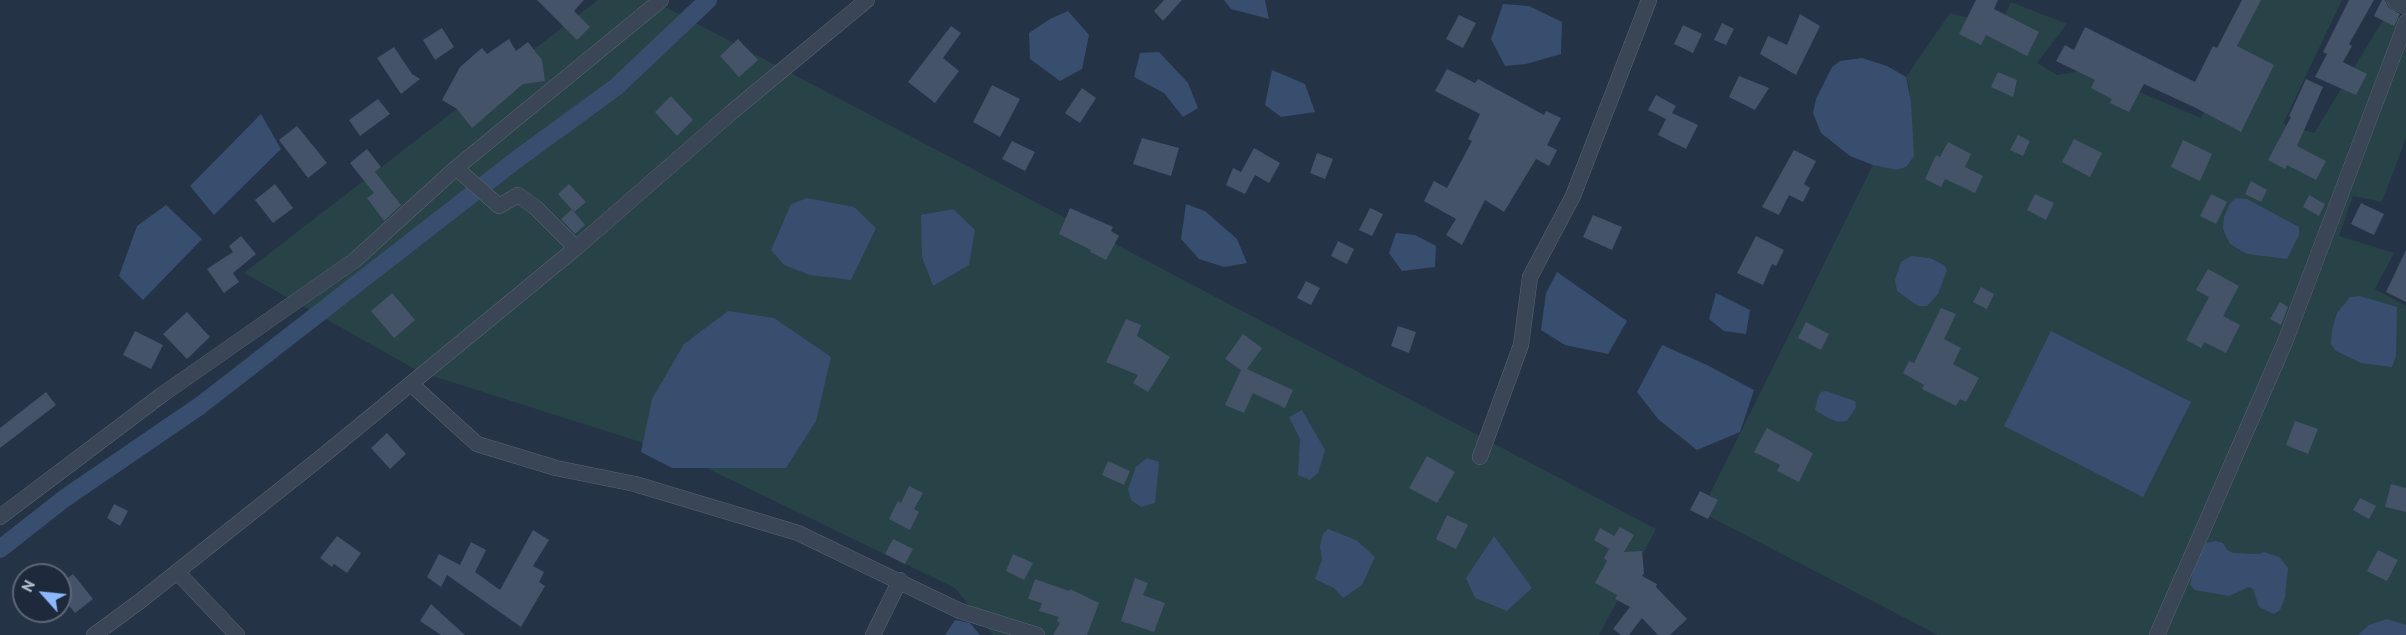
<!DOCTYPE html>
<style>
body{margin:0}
#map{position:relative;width:2406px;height:635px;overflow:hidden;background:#253346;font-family:"PT Sans",sans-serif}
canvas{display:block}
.north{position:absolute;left:12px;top:563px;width:60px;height:60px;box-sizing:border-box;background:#1e2a3b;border:2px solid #5c6676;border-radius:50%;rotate:297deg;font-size:16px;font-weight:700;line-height:24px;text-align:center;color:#b8c0ce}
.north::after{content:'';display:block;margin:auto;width:21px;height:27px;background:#8cb7ff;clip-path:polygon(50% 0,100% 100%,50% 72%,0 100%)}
</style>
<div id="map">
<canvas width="2406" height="635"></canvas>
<div class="north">N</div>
</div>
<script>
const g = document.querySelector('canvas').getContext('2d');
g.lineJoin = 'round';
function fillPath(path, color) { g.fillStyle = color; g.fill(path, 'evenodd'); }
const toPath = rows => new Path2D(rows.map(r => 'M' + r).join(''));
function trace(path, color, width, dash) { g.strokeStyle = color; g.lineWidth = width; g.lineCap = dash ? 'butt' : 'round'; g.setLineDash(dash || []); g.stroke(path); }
const green = toPath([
 [598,0,652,0,1656,529,1599,635,993,635,955,588,675,453,420,372,244,273],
 [2260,0,2342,0,2283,124,2314,133,2388,12,2406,22,2406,138,2382,202,2353,196,2339,236,2394,253,2375,289,2406,306,2406,635,1938,635,1701,512,1873,165,1896,170,1910,89,1906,77,1950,13,2000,27,2011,2,2067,24,2037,63,2057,75,2087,70,2201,118]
]);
const water = toPath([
 [1224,0,1265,0,1269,19,1231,9],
 [1503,4,1529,6,1562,22,1561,54,1526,64,1505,66,1491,39],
 [1068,11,1089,35,1082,69,1060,81,1030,59,1029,33,1050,19],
 [1159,52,1188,83,1198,108,1183,117,1164,93,1134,77,1140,53],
 [1862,58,1887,66,1906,77,1911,102,1914,156,1906,167,1896,170,1873,165,1850,156,1821,133,1813,113,1816,99,1832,67,1840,61],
 [1272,70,1305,84,1315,112,1281,117,1265,105],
 [261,114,281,149,214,215,190,186],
 [807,198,854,207,876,228,851,280,810,275,784,265,771,250,791,204],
 [2236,198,2247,199,2299,227,2299,235,2287,259,2247,254,2230,244,2223,229,2224,217,2230,203],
 [1186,204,1205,211,1237,239,1247,263,1224,267,1199,259,1181,239],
 [166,205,202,239,143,300,119,276,137,226],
 [953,209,975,230,969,265,933,286,922,257,921,215],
 [1396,233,1415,235,1436,246,1435,267,1402,271,1389,253],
 [1911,256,1930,258,1944,265,1947,270,1938,294,1927,306,1918,306,1897,291,1895,280,1901,262],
 [1557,272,1627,321,1608,354,1565,345,1541,330,1546,293],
 [1716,293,1750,310,1746,334,1724,331,1709,319],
 [2360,296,2397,307,2396,356,2392,367,2361,363,2336,351,2331,344,2332,330,2337,313,2350,297],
 [728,311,774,318,831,357,816,421,786,468,672,468,641,452,652,399,684,344],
 [2051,331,2191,402,2143,497,2004,426],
 [1662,345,1707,365,1754,390,1740,432,1697,450,1658,419,1637,392],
 [1826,391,1855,401,1856,407,1847,421,1838,422,1830,419,1815,410,1818,397,1821,392],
 [1302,410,1325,450,1318,473,1310,480,1298,475,1300,439,1289,417],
 [1147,458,1159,462,1155,503,1141,507,1131,500,1128,489,1136,467],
 [1328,529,1356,540,1375,557,1362,585,1343,598,1334,588,1315,579,1322,560,1320,546,1323,534],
 [1494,536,1532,588,1507,611,1475,598,1466,578],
 [2215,541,2223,543,2227,550,2233,553,2258,554,2264,552,2279,557,2288,568,2285,597,2280,610,2274,614,2259,607,2253,589,2249,587,2229,596,2195,590,2190,585,2196,559,2206,543],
 [2387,619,2406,625,2406,635,2358,635,2369,625],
 [955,620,970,623,980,635,945,635]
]);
const canal = toPath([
 [0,549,65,498,201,405,516,160,616,87,708,0]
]);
const building = toPath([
 [537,0,584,0,574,11,590,27,577,40],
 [1164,0,1182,0,1163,21,1154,11],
 [1976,0,1998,0,1994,9,2039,32,2027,56,1986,35,1981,45,1959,34],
 [2242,0,2261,0,2237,46,2274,65,2241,132,2196,108,2144,84,2129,112,2110,103,2112,99,2091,88,2095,80,2056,61,2065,45,2074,50,2085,27,2195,82,2213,46,2217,48],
 [2349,0,2374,0,2349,44,2352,46,2343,62,2367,74,2356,95,2315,77,2327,54,2323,52],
 [2382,0,2385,0,2388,7,2400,14,2394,26,2374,16],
 [1800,14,1820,26,1796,75,1760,54,1768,36,1787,45],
 [1459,15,1476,23,1463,48,1446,39],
 [1722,23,1734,29,1726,45,1714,40],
 [1683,25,1702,34,1693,53,1674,44],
 [951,26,961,33,943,58,959,71,935,103,908,82],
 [442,28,454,47,435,60,423,40],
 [509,39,516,51,528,42,542,60,545,81,523,84,472,128,457,109,442,100,460,67,482,48,487,54],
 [738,39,758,60,739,77,720,56],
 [394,47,412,74,420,79,401,94,377,58],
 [1447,69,1475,83,1478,79,1544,115,1546,111,1561,118,1547,145,1557,150,1549,166,1536,159,1504,212,1485,200,1462,245,1446,235,1456,219,1424,201,1434,181,1447,188,1472,141,1468,139,1480,114,1435,91],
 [1998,72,2017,80,2013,97,1991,87],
 [1739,76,1769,88,1755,110,1729,97],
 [2306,79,2323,87,2297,146,2326,161,2316,180,2287,165,2285,169,2268,160,2291,117,2289,116],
 [992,85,1020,99,1000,137,973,122],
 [1082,88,1096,98,1080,123,1065,113],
 [1656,95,1676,106,1672,113,1698,125,1686,149,1658,135,1666,119,1648,110],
 [671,96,693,120,677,136,655,112],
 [378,99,390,114,360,136,349,120],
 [297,126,327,163,308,178,279,140],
 [2018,135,2030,141,2023,156,2010,150],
 [1142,138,1179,148,1171,176,1133,164],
 [2074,139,2102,153,2090,177,2062,162],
 [2183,140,2212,154,2200,181,2171,167],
 [1012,141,1035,152,1025,171,1002,159],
 [1948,142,1971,154,1965,167,1983,176,1975,193,1945,179,1941,187,1925,179,1936,155,1940,157],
 [1254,148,1280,163,1269,183,1255,175,1245,194,1226,185,1233,168,1241,172],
 [367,149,381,167,375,172,401,205,384,221,367,198,374,193,350,163],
 [1794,150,1816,161,1804,184,1810,188,1803,202,1789,195,1779,215,1762,207],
 [1317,153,1333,159,1325,179,1310,173],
 [2251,181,2267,190,2261,202,2245,194],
 [275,184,293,208,273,223,255,200],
 [569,184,586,202,574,212,558,194],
 [2035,194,2054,203,2046,220,2027,210],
 [2211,194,2227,202,2216,224,2200,216],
 [2309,195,2325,204,2319,216,2303,207],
 [2361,203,2384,214,2374,235,2351,224],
 [1070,208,1113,227,1111,231,1119,236,1106,260,1090,252,1091,250,1059,234],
 [1370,208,1383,214,1372,236,1359,230],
 [572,209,585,225,575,234,561,219],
 [1593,215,1622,227,1612,250,1583,237],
 [241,236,256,254,233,273,239,282,224,293,207,269,233,252,229,246],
 [1756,236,1784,250,1776,266,1772,264,1763,285,1737,273],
 [1338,241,1354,249,1347,264,1331,256],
 [2406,250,2406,302,2386,292],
 [2208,269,2239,286,2223,316,2240,325,2226,353,2204,342,2201,348,2186,340,2209,297,2196,290],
 [1306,281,1320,288,1311,305,1297,298],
 [1981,287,1994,294,1987,309,1973,302],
 [392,293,415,320,394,338,371,311],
 [2280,302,2288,307,2281,325,2270,319],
 [1941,308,1956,314,1944,339,1961,348,1953,364,1979,378,1966,402,1960,399,1956,406,1922,389,1924,385,1903,373,1909,361,1914,363],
 [187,312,210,337,187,359,163,334],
 [1126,319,1141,325,1137,336,1170,357,1148,392,1133,383,1138,375,1106,362],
 [1806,322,1829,334,1821,350,1798,338],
 [1398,326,1416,332,1409,353,1391,346],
 [135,331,163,345,151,369,123,355],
 [1243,334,1262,348,1247,369,1293,390,1285,408,1253,393,1244,413,1225,405,1241,370,1225,359],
 [46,392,56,405,0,448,0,428],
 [2295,421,2318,429,2308,454,2286,445],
 [1767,428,1813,453,1799,482,1777,471,1780,465,1754,452],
 [387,433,406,454,390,469,371,448],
 [1427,456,1455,472,1437,503,1409,488],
 [1108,461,1130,471,1124,485,1102,475],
 [2391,484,2406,488,2406,512,2385,507],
 [909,486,923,493,914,509,919,512,910,530,889,519,898,501,901,503],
 [1700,491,1718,500,1708,519,1690,510],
 [2360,498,2376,506,2369,519,2353,510],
 [114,504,128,511,120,526,107,518],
 [1447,515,1468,525,1456,549,1436,539],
 [1620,527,1634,535,1624,552,1642,551,1644,573,1642,576,1657,584,1656,587,1687,619,1670,635,1658,635,1642,618,1629,635,1621,635,1613,629,1630,607,1615,599,1617,595,1595,583,1607,561,1604,558,1609,549,1594,540,1600,528,1614,536],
 [533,530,549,540,533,566,544,572,539,582,545,586,521,627,447,575,441,587,427,577,439,554,460,565,471,542,486,550,475,572,500,590],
 [337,536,361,553,347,573,334,564,332,567,320,558],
 [893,539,913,549,905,564,885,554],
 [2378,550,2398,560,2387,581,2367,571],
 [1013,554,1033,563,1024,580,1006,571],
 [73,574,93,599,75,613,60,594,60,584],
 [1135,578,1148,583,1143,595,1165,603,1154,632,1121,621],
 [1035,579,1069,591,1070,589,1099,603,1087,635,1053,635,1060,623,1057,621,1059,617,1039,611,1042,603,1028,599],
 [431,604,444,616,465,635,441,635,420,621]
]);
const minor = toPath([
 [576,248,733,111,867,0],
 [411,384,477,444,556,468,635,484,798,533,960,611,1037,635],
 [1480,457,1521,345,1530,277,1573,196,1649,0],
 [0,517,163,394,355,260,456,168,661,0],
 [177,572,237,635],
 [94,635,139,602,324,455,576,248,535,207,518,195,499,206,456,168],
 [873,635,900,580],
 [2157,635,2285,342,2406,22]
]);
const tertiary = toPath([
 [2397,0,2406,4]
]);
fillPath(green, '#274347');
fillPath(water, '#374e6e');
trace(canal, '#374e6e', 18);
fillPath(building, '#445368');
trace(minor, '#596372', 16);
trace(tertiary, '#596372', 21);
trace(minor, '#3a4555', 15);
trace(tertiary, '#3a4555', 20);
</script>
